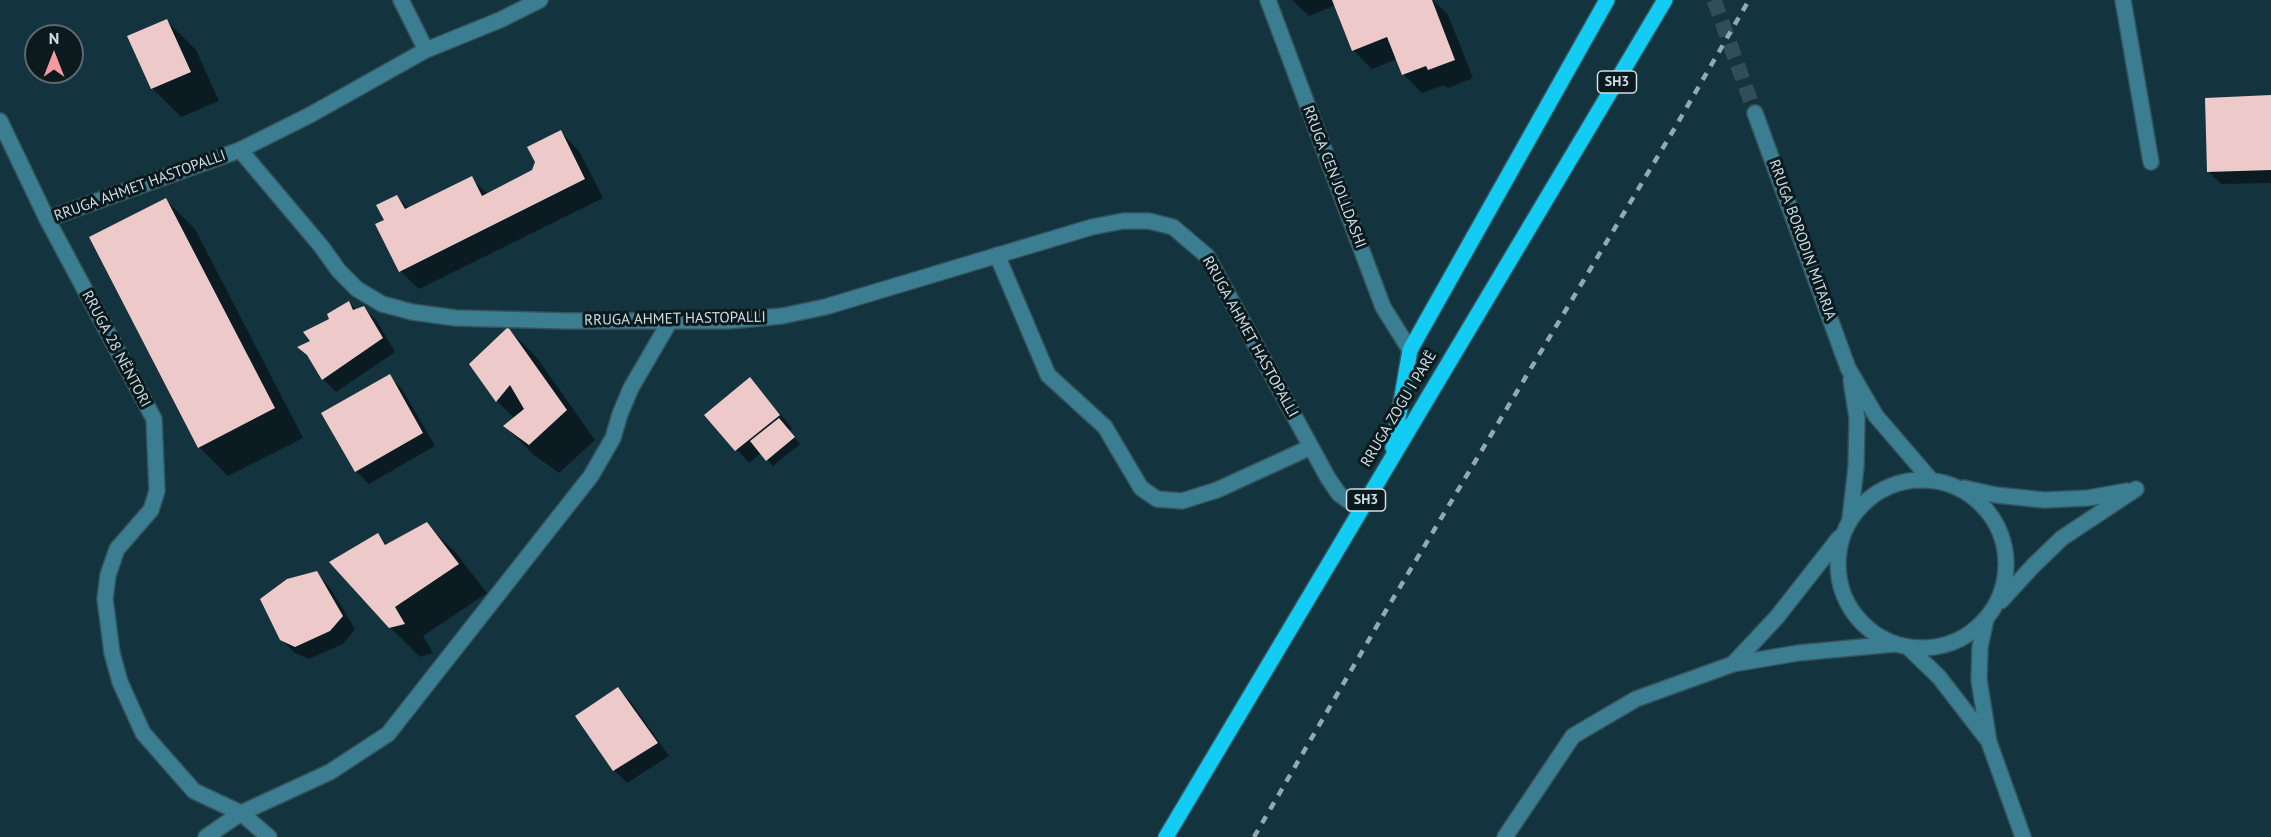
<!DOCTYPE html>
<meta charset="utf-8">
<style>
body{margin:0}
#map{position:relative;width:2271px;height:837px;overflow:hidden;background:#13343e;font-family:"PT Sans",sans-serif}
canvas{display:block}
.north{position:absolute;left:24px;top:24px;width:60px;height:60px;box-sizing:border-box;background:#0c1a1e;border:2px solid #59696e;border-radius:50%;rotate:0deg;font-size:16px;font-weight:700;line-height:24px;text-align:center;color:#cddfe5}
.north::after{content:'';display:block;margin:auto;width:21px;height:27px;background:#f59b9d;clip-path:polygon(50% 0,100% 100%,50% 72%,0 100%)}
</style>
<div id="map">
<canvas width="2271" height="837"></canvas>
<div class="north">N</div>
</div>
<script>
const g = document.querySelector('canvas').getContext('2d');
g.lineJoin = 'round';
function fillPath(path, color) { g.fillStyle = color; g.fill(path, 'evenodd'); }
const toPath = rows => new Path2D(rows.map(r => 'M' + r).join(''));
function trace(path, color, width, dash) { g.strokeStyle = color; g.lineWidth = width; g.lineCap = dash ? 'butt' : 'round'; g.setLineDash(dash || []); g.stroke(path); }
function drawText(font, color, halo, rows, align = 'center') {
  g.font = font + ' "PT Sans",sans-serif'; g.lineWidth = 6; g.setLineDash([]); g.textBaseline = 'middle'; g.strokeStyle = halo; g.fillStyle = color; for (const [text, x, y, turn = 0] of rows) {
    g.save(); g.translate(x, y); g.rotate((+turn || 0) * Math.PI / 180); g.textAlign = isNaN(turn) ? turn : align; if (halo) g.strokeText(text, 0, 0); g.fillText(text, 0, 0); g.restore();
  }
}
const shadow = toPath([
 [1292,0,1433,0,1448,15,1473,78,1448,88,1444,85,1422,93,1403,74,1397,59,1372,69,1353,50,1336,5,1309,16],
 [167,21,196,50,219,101,181,117,152,88],
 [2271,97,2271,183,2221,184,2208,171],
 [561,132,579,151,603,198,419,289,400,271,386,221,397,196,409,209,471,178,488,194,533,171],
 [166,200,195,229,303,438,228,476,199,447],
 [349,303,357,310,363,308,377,321,395,352,336,392,323,379,312,360,299,348,312,341],
 [508,329,537,358,595,440,559,473,534,455,505,426,515,419,497,401,471,364],
 [389,376,402,389,435,446,369,484,356,471],
 [750,379,792,428,789,431,800,444,773,466,761,453,749,463,706,415],
 [427,524,456,553,487,593,423,636,433,653,420,657,390,627,378,535,388,545],
 [316,573,329,586,355,629,343,644,309,659,295,653,282,640],
 [618,689,631,702,669,756,627,783,614,770]
]);
const building = toPath([
 [1332,0,1432,0,1455,60,1428,70,1426,66,1402,75,1387,37,1352,51],
 [167,19,191,72,151,89,127,36],
 [2271,95,2271,170,2207,172,2205,98],
 [561,130,585,179,399,272,375,224,384,220,376,205,397,195,405,209,472,176,482,196,532,170,535,162,527,147],
 [166,198,275,408,198,448,89,237],
 [349,301,353,310,364,306,383,338,322,380,307,355,297,347,310,341,303,332,329,319,327,314],
 [508,327,567,410,529,445,503,426,524,409,510,385,496,402,469,364],
 [390,374,423,433,355,472,321,413],
 [750,377,780,415,735,451,704,415],
 [779,418,795,437,766,461,750,441],
 [427,522,459,564,395,607,405,624,389,628,329,562,378,533,385,545],
 [317,571,343,616,330,631,295,647,280,640,260,599,287,579],
 [618,687,658,743,613,771,575,716]
]);
const minorTunnel = toPath([
 [1714,0,1755,113]
]);
const minor = toPath([
 [401,0,426,50],
 [1268,0,1383,307,1410,350],
 [2123,0,2151,162],
 [1755,113,1848,368,1876,416,1931,480],
 [0,121,47,219,154,419,157,491,151,510,117,549,108,575,105,599,112,653,120,682,143,733,194,791,241,813,269,837],
 [240,150,310,115,426,50,500,20,540,0],
 [47,219,240,150,321,246,339,271,357,289,382,304,412,312,456,318,568,321,728,321,782,316,825,307,1092,227,1123,221,1149,221,1173,227,1207,256,1328,478,1339,494,1360,509],
 [997,255,1048,375,1105,427,1141,488,1157,499,1182,501,1217,490,1311,447],
 '1838 564a84 84 0 1 1 168 0a84 84 0 1 1-168 0Z',
 [1964,488,1996,495,2044,500,2088,498,2127,491],
 [1850,519,1856,467,1857,418,1851,380],
 [2001,601,2033,566,2062,538,2136,489],
 [1986,619,1980,647,1979,680,1989,742,2023,837],
 [1909,648,1939,677,1987,739],
 [1733,664,1777,617,1839,538],
 [206,837,241,813,330,772,388,734,591,476,613,438,620,414,631,388,670,321],
 [1505,837,1573,736,1636,699,1733,664,1798,653,1895,644]
]);
const major = toPath([
 [1393,448,1410,350,1607,0],
 [1166,837,1665,0]
]);
const rail = toPath([
 [1254,837,1388,607,1673,131,1749,0]
]);
const shields = [
 [1617,82,39],
 [1366,500,39]
];
const shieldNames = [
 ["SH3",1617,82],
 ["SH3",1366,500]
];
const streetNames = [
 ["RRUGA CEN JOLLDASHI",1334,177,69],
 ["RRUGA AHMET HASTOPALLI",140,186,-20],
 ["RRUGA BORODIN MITARJA",1802,240,70],
 ["RRUGA AHMET HASTOPALLI",675,319,-1],
 ["RRUGA AHMET HASTOPALLI",1250,337,61],
 ["RRUGA 28 NËNTORI",116,349,62],
 ["RRUGA ZOGU I PARË",1399,409,-59]
];
fillPath(shadow, '#0007');
fillPath(building, '#edc9c9');
trace(minorTunnel, '#2f4e57', 15, [15, 8]);
trace(minor, '#34535c', 18);
trace(major, '#34535c', 18);
trace(minor, '#3b7e91', 15);
trace(major, '#12ccf4', 15);
trace(rail, '#92a9b0', 4.5, [8, 8]);
for (const [x, y, w] of shields) { const box = new Path2D(); box.roundRect(x - w / 2, y - 11, w, 22, 4.5); g.fillStyle = '#0c1a1e'; g.fill(box); trace(box, '#cddfe5', 1.5); }
drawText('bold 14px', '#cddfe5', null, shieldNames);
drawText('15px', '#cddfe5', '#0c1a1e', streetNames);
</script>
